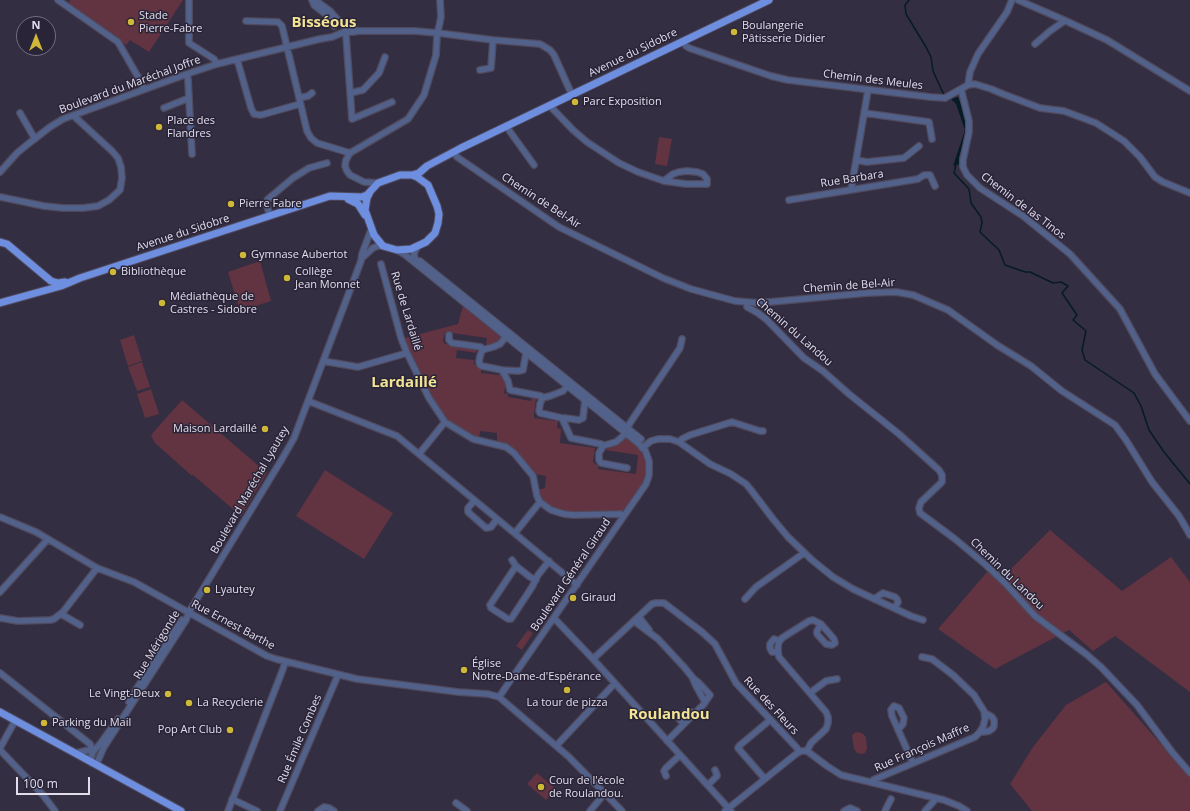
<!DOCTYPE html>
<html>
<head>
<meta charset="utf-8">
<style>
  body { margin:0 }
  #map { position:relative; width:1190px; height:811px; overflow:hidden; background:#342e43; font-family:"Open Sans",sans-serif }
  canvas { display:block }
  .north { position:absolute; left:16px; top:16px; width:40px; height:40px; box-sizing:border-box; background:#2a2438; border:1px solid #736e80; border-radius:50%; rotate:0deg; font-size:11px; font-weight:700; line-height:16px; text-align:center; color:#e1ddeb }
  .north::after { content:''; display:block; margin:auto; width:14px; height:18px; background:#cfb837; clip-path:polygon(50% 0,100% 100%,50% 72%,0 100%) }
  .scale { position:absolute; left:16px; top:777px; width:74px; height:18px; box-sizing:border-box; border:2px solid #e1ddeb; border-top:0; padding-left:5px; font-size:12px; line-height:14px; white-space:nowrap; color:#e1ddeb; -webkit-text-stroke:3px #2a2438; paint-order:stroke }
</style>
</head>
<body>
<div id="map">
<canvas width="1190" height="811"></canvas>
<div class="north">N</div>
<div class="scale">100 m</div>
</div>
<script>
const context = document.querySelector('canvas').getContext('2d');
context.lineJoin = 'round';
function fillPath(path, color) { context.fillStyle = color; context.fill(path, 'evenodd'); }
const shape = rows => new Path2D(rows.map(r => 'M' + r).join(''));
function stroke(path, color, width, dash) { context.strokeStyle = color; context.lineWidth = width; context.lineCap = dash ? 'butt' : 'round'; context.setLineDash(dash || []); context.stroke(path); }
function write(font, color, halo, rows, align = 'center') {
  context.font = font + ' "Open Sans",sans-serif'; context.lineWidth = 3; context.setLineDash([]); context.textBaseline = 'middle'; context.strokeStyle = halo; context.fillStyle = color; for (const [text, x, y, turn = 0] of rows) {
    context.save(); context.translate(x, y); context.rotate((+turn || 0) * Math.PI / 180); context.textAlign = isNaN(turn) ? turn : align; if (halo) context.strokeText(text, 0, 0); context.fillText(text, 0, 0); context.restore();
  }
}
const green = shape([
  [70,0,183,0,149,52,130,40,126,45,68,5],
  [659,137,672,139,667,166,655,164],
  [260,261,271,301,240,311,228,272],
  [463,306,501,337,496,343,491,345,486,345,487,338,445,332,443,341,444,343,446,344,477,349,476,353,457,350,456,358,474,360,474,364,481,369,481,373,499,375,500,371,506,381,504,393,508,394,508,397,531,401,532,397,536,398,534,414,534,418,555,421,558,419,557,428,561,429,560,443,595,448,593,462,595,464,598,465,598,469,636,474,638,455,605,450,619,443,626,435,641,449,645,454,647,461,647,474,642,486,624,512,568,512,555,509,547,505,541,501,539,496,538,490,545,488,546,476,535,474,528,465,516,452,511,447,497,441,497,433,480,431,479,438,451,424,444,416,429,393,410,352,405,338,458,324],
  [134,335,142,361,128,366,120,340],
  [142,362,150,387,137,391,128,367],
  [151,389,159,414,145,418,137,394],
  [182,400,267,473,241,516,193,475,192,476,155,443,151,435],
  [325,470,393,513,364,559,296,516],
  [1050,530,1122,591,1171,557,1190,582,1190,692,1115,636,1093,651,1069,630,995,669,938,629,988,571,1005,575],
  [528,630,533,633,522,650,516,646],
  [1106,682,1190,777,1190,811,1032,811,1010,784,1033,747,1066,705],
  [857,732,862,733,866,737,867,749,865,753,862,754,857,753,854,749,852,736,854,733],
  [537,773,556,789,546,800,527,784]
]);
const water = shape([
  [958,97,963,109,968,132,959,157,959,164,953,166,965,130,956,104,951,99]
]);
const stream = shape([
  [909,0,905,5,906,14,926,47,931,57,933,71,944,95],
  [956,164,954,173,969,189,971,203,981,217,982,223,980,232,999,250,1005,265,1025,272,1030,272,1053,283,1061,282,1068,286,1062,293,1077,315,1073,320,1086,331,1082,350,1085,360,1134,393,1141,406,1149,430,1164,452,1190,484]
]);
const minor = shape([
  [58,0,118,42,141,82,144,89],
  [189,0,189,43,214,59,217,64],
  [312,0,314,5,328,16,334,26],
  [315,0,330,11,337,19,351,28,358,31],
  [1018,0,1064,20,1107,40,1190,91],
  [246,21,278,22,282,26,307,131,311,138,317,143,350,153],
  [344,32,353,32,359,31,415,31,438,33,493,40,540,44,550,50,554,55,572,95],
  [343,33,346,35,352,119,392,102],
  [683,41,686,46,689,48,771,76,788,80,930,97,945,98,968,85,970,72,978,54,1007,12,1012,0],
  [1035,44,1050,31,1063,22,1064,20],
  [237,59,251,108,254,114,261,115,300,104],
  [480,70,491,68,493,40],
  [187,74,188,80,192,154],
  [968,85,975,84,991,89,1003,94,1040,108,1064,111,1096,123,1124,141,1140,157,1155,177,1163,182,1190,193],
  [961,89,969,121,969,132,963,160,963,167,967,175,980,188,1023,216,1070,254,1120,309,1155,374,1190,421],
  [350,93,363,90,379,73,385,57],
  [299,98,308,96,312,93],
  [550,106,573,130,587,142,619,163,638,172,664,181,686,184,707,184,707,179,703,174,697,172,687,171,679,172,673,174,664,181],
  [164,108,189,98],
  [20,113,35,139],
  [864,113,929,122,932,139],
  [506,126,534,165],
  [454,152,457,157,559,227,663,278,691,289,735,301,759,303,867,293,896,292,913,295,948,310,997,345,1031,366,1062,391,1115,425,1126,440,1152,482,1179,516,1190,535],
  [856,160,867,162,904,158,919,146],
  [0,172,17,153,28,144,50,127,63,119,187,74,217,64,320,39,332,37,344,32,346,29,345,24],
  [378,183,364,182,350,175,347,171,345,166,346,160,350,153,408,119,424,95,436,55,437,36,441,17,440,0],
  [851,190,868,90],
  [0,197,44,206,63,208,83,208,98,206,109,200,120,190,122,178,121,167,118,158,112,151,76,118,74,115],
  [789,200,918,179,924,175,930,175,935,186],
  [270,216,266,203,268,199,293,178,309,168,327,163],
  [397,250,404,254,638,443,645,450,649,461,649,475,646,484,499,697],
  [363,257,373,248,378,246,383,246],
  [420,261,641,439],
  [381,264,401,338,407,353,429,398,445,422,473,439,506,447,514,453,533,476,537,496,540,502,551,510,564,514,574,515,621,514,624,516],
  [417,264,414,255,415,251,418,246],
  [747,303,747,307,758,313,767,320,804,358,823,371,849,394,899,434,939,470,942,475,942,482,921,502,919,508,920,513,955,539,986,565,1005,583,1035,616,1086,654,1101,667,1137,705,1172,752,1190,773],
  [449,335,449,340,452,343,481,347,482,351,480,356,479,362,480,365,482,366,502,370,508,381,510,390,541,396,542,399,540,404,539,411,540,413,562,418,571,438,601,444,602,448,599,453,599,460,601,463,627,468],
  [482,350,493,347,500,344,508,334],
  [323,361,358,367,407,353],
  [502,370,518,371,523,370,526,353],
  [542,398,550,396,563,391,569,384],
  [308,401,397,436,577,585],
  [562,418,565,418,579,420,583,418,585,400],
  [679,442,682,439,690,435,732,422,760,431,763,431],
  [602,446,616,442,623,436,630,423,680,348,682,339],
  [642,448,651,441,658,439,670,439,679,442,710,464,731,474,746,484,751,490,773,519,788,537,812,560,833,577,853,589,911,616,923,620],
  [419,454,445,422],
  [474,501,468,508,468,512,486,528,491,527,497,519],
  [0,517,36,532,97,568,134,582,267,656,276,659,357,679,458,692,488,694,499,697,569,757,622,811],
  [515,533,540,502],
  [512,560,516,566,530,577,536,580],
  [516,566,490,605,491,608,508,619,511,619,532,587,538,575,549,561],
  [0,592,48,539],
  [745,599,756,587,804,553],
  [874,599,883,593,895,597,897,599,898,602,895,608],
  [61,614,80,625],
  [639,617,649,630],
  [0,618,18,621,50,620,54,619,63,612,97,568],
  [554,618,593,659,731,811],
  [634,621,658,639,684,667,693,678,699,683,710,695,704,704,667,741],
  [778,652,772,652,770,648,770,644,774,639,780,641],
  [593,659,652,604,656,603,664,603,702,632,715,644,736,683,797,748,799,752],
  [0,673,90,744,93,752],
  [693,679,696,686,705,702],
  [810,693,826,681,837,679],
  [129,702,137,688,182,620],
  [684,724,679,719,679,717,687,712,691,712,693,714],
  [898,730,903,724,904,718,899,708,894,706,891,710,892,716,913,763],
  [981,731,983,732,989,731,993,728,994,726,994,720,992,717,987,714,985,715],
  [557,745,615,683],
  [0,748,15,721],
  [0,750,43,795,55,811],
  [807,751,811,743,826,729,828,723,828,717,826,712,779,657,778,652,778,647,779,642,782,638,809,621,813,620,821,624,817,631,817,634,826,644,832,645,835,643,834,639,821,624],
  [807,751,827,766,841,775,944,800,959,806,967,811],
  [76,753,94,749],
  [92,763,91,757,93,752,100,744,118,719],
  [96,765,104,747,186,620,189,612,282,459,294,438,361,261,362,254,371,230],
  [666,776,664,771,666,768,680,755],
  [765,779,738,748,739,746,770,720],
  [873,783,873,780,975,737,979,733,983,727,985,719,984,711,974,695,953,675,932,659,922,657],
  [708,785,717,776,717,775,715,770],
  [232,799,257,811],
  [456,803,467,811],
  [228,811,283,669,285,662],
  [280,811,338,675],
  [318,811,324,807,329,808,334,811],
  [590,811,605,793],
  [725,811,796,754,801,751,807,751],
  [844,811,850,808,857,811],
  [885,811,891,799],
  [925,811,934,801,935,798]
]);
const major = shape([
  [412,175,419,173,427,166,461,148,769,0],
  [348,199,358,204,365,215],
  [0,242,7,244,51,281,58,283,65,282],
  [0,303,61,286,80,278,330,196,362,197,367,195,378,183,400,175,412,175,417,177,428,185,437,206,439,214,438,223,435,233,426,242,411,249,397,250,383,246,374,235,365,210,367,198,370,192],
  [0,712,181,811]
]);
const markers = [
  [131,22,4,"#cfb837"],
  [734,32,4,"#cfb837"],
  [575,102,4,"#cfb837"],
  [159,127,4,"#cfb837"],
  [231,204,4,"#cfb837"],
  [243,255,4,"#cfb837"],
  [113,272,4,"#cfb837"],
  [287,278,4,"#cfb837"],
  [162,303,4,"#cfb837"],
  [265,429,4,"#cfb837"],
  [207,590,4,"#cfb837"],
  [573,598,4,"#cfb837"],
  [464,670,4,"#cfb837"],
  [567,690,4,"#cfb837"],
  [168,694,4,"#cfb837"],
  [189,703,4,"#cfb837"],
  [44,723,4,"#cfb837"],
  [230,730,4,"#cfb837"],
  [541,787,4,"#cfb837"]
];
const poiNames = [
  ["Stade",139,16],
  ["Pierre-Fabre",139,29],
  ["Boulangerie",742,26],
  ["Pâtisserie Didier",742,39],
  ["Parc Exposition",583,102],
  ["Place des",167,121],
  ["Flandres",167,134],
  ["Pierre Fabre",239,204],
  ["Gymnase Aubertot",251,255],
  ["Bibliothèque",121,272],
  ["Collège",295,272],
  ["Jean Monnet",295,285],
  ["Médiathèque de",170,297],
  ["Castres - Sidobre",170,310],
  ["Maison Lardaillé",257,429,"right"],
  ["Lyautey",215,590],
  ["Giraud",581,598],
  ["Église",472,664],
  ["Notre-Dame-d'Espérance",472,677],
  ["Le Vingt-Deux",160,694,"right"],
  ["La Recyclerie",197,703],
  ["La tour de pizza",567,703,"center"],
  ["Parking du Mail",52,723],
  ["Pop Art Club",222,730,"right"],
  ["Cour de l'école",549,781],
  ["de Roulandou.",549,794]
];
const streetNames = [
  ["Avenue du Sidobre",633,53,-26],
  ["Chemin des Meules",873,80,7],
  ["Boulevard du Maréchal Joffre",130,85,-20],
  ["Rue Barbara",852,179,-9],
  ["Chemin de Bel-Air",541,201,33],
  ["Chemin de las Tinos",1023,206,37],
  ["Avenue du Sidobre",183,233,-18],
  ["Chemin de Bel-Air",849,286,-4],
  ["Rue de Lardaillé",406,311,73],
  ["Chemin du Landou",794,332,41],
  ["Boulevard Maréchal Lyautey",250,490,-60],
  ["Chemin du Landou",1007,574,44],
  ["Boulevard Général Giraud",571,575,-56],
  ["Rue Ernest Barthe",233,625,28],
  ["Rue Mérigonde",157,645,-59],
  ["Rue des Fleurs",771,706,47],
  ["Rue Émile Combes",300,739,-67],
  ["Rue François Maffre",922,748,-24]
];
const districtNames = [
  ["Bisséous",324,23],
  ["Lardaillé",404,383],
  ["Roulandou",669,715]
];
fillPath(green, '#623340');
fillPath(water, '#051b26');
stroke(stream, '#051b26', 1.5);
stroke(minor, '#504a5e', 8);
stroke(major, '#504a5e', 9);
stroke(minor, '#51618a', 5.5);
stroke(major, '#6e8ee0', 7);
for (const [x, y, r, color] of markers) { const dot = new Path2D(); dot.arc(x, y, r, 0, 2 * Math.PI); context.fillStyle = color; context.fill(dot); stroke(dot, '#2a2438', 1.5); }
write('11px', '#e1ddeb', '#2a2438', poiNames, 'left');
write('11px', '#e1ddeb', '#2a2438', streetNames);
write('bold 15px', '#f2e495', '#2a2438', districtNames);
</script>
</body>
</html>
